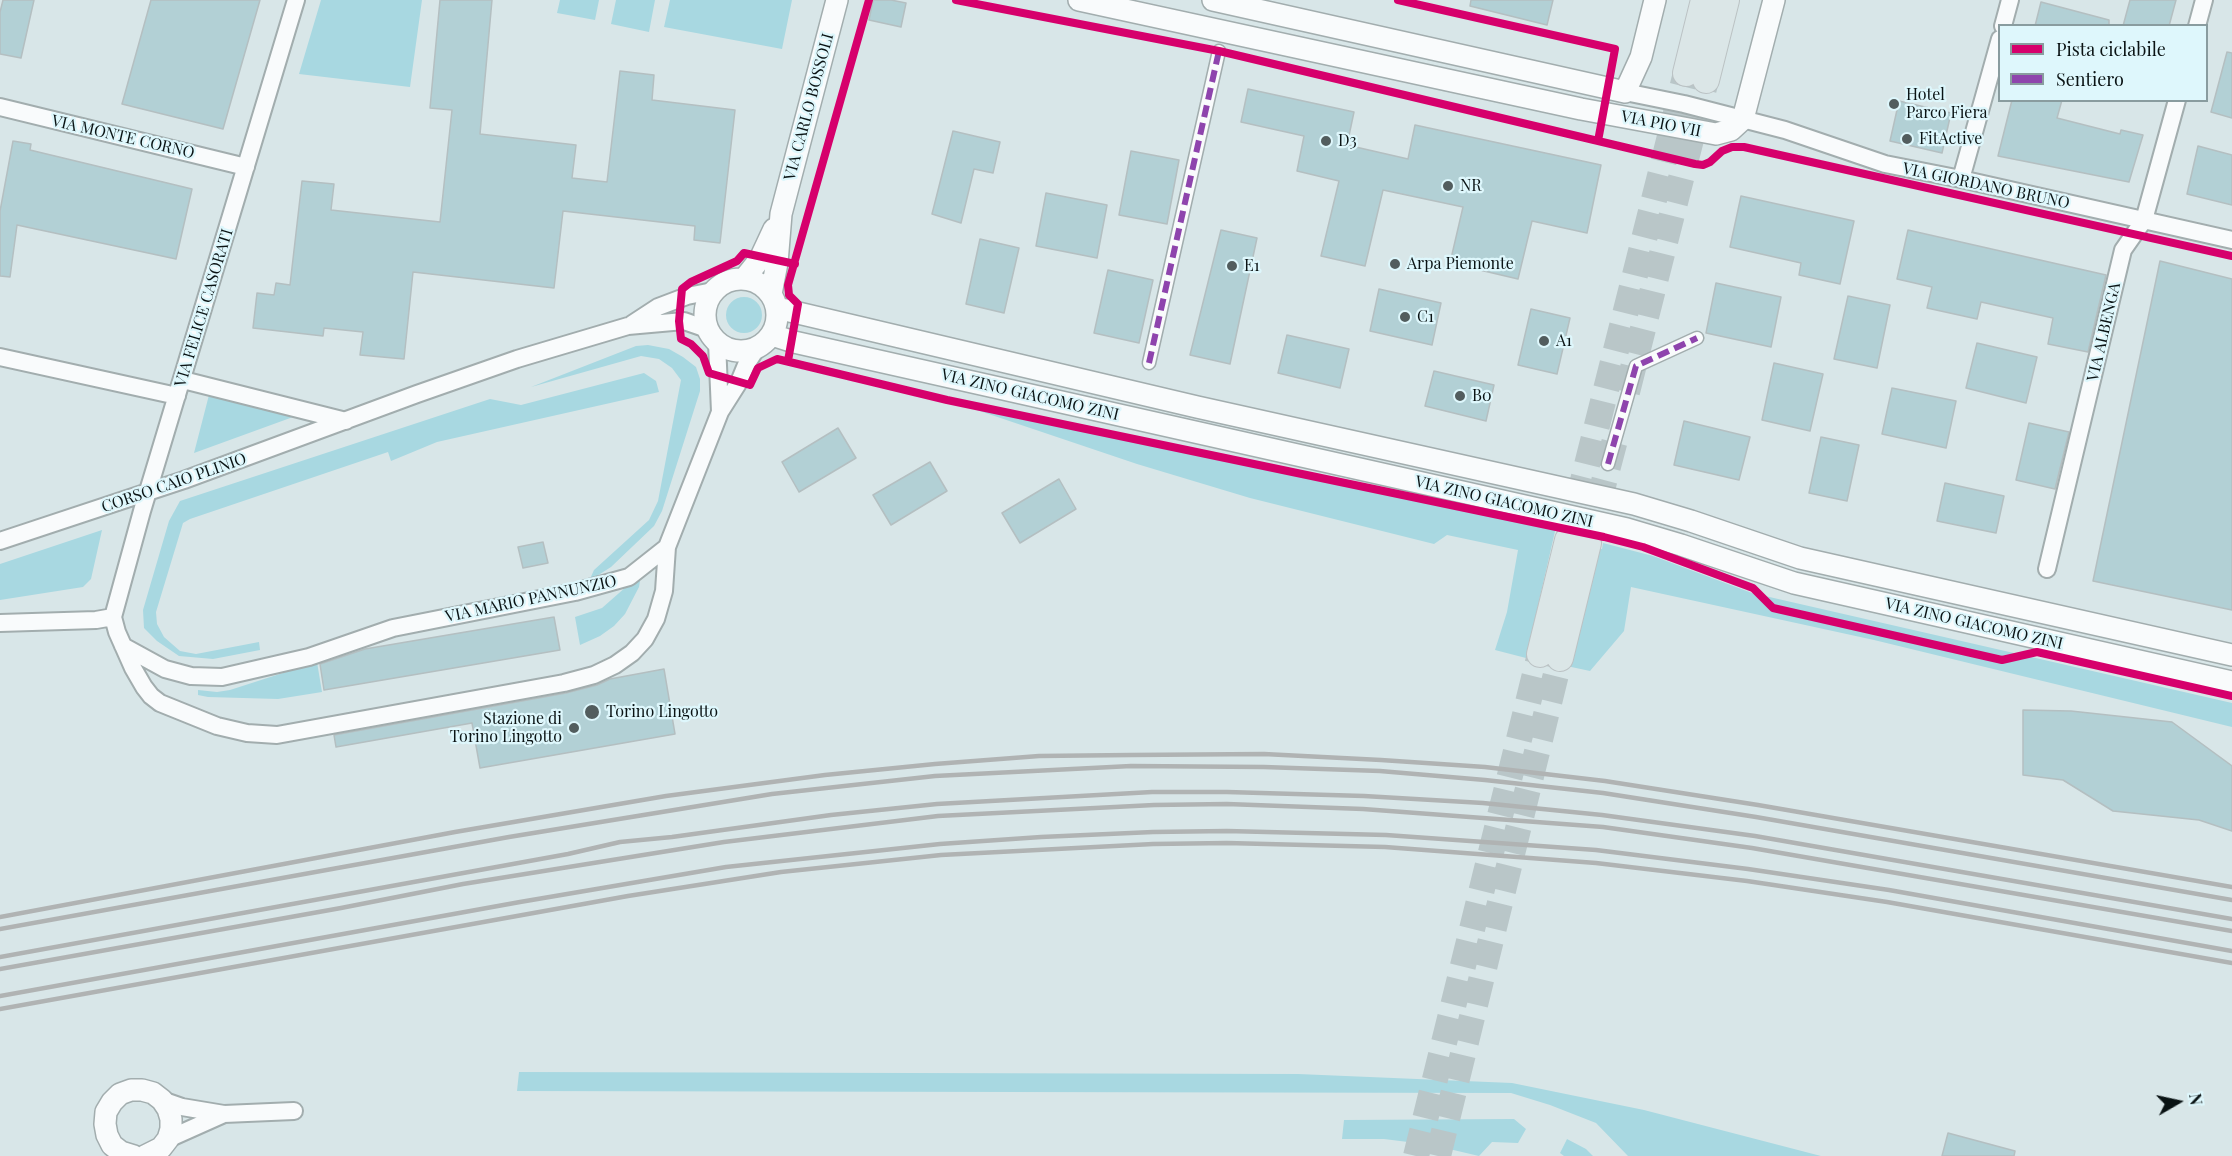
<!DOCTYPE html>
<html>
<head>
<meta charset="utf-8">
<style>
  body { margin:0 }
  #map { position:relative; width:2232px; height:1156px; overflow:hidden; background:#d8e6e8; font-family:"Playfair Display",serif }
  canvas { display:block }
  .legend { position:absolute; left:1998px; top:24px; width:210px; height:78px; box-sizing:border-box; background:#def7fc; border:2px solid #899c9f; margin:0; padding:8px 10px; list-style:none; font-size:18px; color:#0a1314 }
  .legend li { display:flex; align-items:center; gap:12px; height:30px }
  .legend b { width:30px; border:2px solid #899c9f }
  .north { position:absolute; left:2148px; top:1072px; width:60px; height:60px; -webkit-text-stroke:4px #def7fc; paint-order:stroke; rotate:81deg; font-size:16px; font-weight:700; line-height:24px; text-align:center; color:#0a1314 }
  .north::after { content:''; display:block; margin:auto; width:21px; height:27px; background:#0a1314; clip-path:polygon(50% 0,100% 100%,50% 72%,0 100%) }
</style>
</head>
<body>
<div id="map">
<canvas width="2232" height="1156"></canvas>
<ul class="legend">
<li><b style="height:8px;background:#d6006c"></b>Pista ciclabile</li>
<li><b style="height:8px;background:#8e44ad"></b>Sentiero</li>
</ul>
<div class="north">N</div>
</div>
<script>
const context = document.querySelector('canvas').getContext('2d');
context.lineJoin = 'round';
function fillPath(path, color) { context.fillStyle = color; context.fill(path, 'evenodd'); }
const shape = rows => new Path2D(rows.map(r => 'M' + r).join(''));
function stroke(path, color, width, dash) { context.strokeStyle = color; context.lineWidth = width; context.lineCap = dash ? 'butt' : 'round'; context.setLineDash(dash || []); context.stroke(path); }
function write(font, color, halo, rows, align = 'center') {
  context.font = font + ' "Playfair Display",serif'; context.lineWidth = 4.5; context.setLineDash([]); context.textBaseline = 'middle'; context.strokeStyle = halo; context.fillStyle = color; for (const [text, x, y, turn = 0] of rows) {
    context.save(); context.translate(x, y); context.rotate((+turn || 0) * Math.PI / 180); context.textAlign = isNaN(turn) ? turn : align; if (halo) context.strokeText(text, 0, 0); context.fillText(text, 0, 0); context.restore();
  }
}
const green = shape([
  [321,0,422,0,410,87,299,74],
  [560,0,599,0,595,20,557,13],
  [616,0,655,0,649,32,611,24],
  [670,0,792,0,782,49,664,27],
  '726 315a18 18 0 1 1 36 0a18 18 0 1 1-36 0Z',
  [648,345,669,349,683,357,696,367,700,379,700,391,662,511,654,526,611,567,589,581,594,570,649,520,658,501,681,380,672,368,659,359,641,356,531,387,636,346],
  [644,373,656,381,659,392,437,442,391,461,388,452,190,519,183,523,156,612,157,624,164,637,180,651,196,654,259,642,260,650,213,659,179,656,157,641,144,628,143,610,169,521,180,501,490,399,521,405],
  [209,395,293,417,194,453],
  [947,400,1556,527,1526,658,1495,650,1507,612,1518,550,1447,535,1434,544,1250,498,1137,464],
  [102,530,91,579,83,587,0,600,0,564],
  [1603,543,1653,556,1752,593,2232,703,2232,727,1874,640,1631,587,1624,631,1590,671,1562,665,1590,546,1602,549],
  [635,579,639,579,640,581,639,587,625,614,614,626,600,636,580,645,575,617,602,608],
  [317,662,322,692,278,699,208,697,198,695,198,690,217,692,230,690],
  [519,1072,1298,1074,1512,1083,1644,1110,1821,1156,1628,1156,1596,1123,1550,1105,1511,1093,517,1091],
  [1514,1119,1526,1129,1518,1143,1492,1142,1479,1156,1432,1145,1384,1139,1342,1139,1344,1120],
  [1567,1139,1586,1149,1593,1156,1564,1156,1560,1153]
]);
const building = shape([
  [3,0,34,0,21,58,0,54,0,12,3,0],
  [151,0,260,0,223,129,122,104,151,0],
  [440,0,492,0,480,134,576,145,572,178,607,182,620,71,654,75,652,100,735,110,720,243,694,240,695,226,563,211,554,288,413,272,404,359,360,355,363,332,324,328,323,336,253,328,257,293,274,295,276,283,290,285,302,181,334,184,331,210,440,222,452,110,430,108,440,0],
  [873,0,891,0,906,3,901,27,869,20,873,0],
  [1471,0,1553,0,1547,25,1470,6,1471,0],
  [2130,0,2176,0,2169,26,2123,26,2130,0],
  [2041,2,2109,20,2109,26,2035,26,2041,2],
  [2227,52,2232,53,2232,118,2211,112,2227,52],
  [1248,89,1354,112,1347,145,1408,159,1415,125,1601,165,1587,233,1532,221,1518,279,1450,263,1463,207,1383,190,1365,266,1321,256,1339,181,1297,171,1304,136,1241,122,1248,89],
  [2012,100,2062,100,2057,118,2120,134,2121,130,2143,135,2129,182,1998,156,2012,100],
  [1899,101,1951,113,1942,153,1890,141,1899,101],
  [953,131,1000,142,993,173,974,169,961,223,932,214,953,131],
  [13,141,31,144,30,150,192,189,176,259,17,225,10,277,0,276,0,211,13,141],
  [2198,146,2232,155,2232,205,2187,194,2198,146],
  [1131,151,1179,160,1167,224,1119,215,1131,151],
  [1046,193,1107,205,1097,258,1036,246,1046,193],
  [1741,196,1854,221,1840,284,1799,275,1801,263,1730,247,1741,196],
  [1221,230,1257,238,1230,364,1190,355,1221,230],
  [1908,230,2106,275,2088,352,2048,344,2053,318,1981,302,1977,319,1927,308,1932,287,1897,279,1908,230],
  [980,239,1019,248,1004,313,966,304,980,239],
  [2160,261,2232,279,2232,610,2093,581,2160,261],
  [1108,270,1153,280,1139,343,1094,333,1108,270],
  [1716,283,1781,297,1771,347,1706,333,1716,283],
  [1379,289,1441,303,1432,345,1370,331,1379,289],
  [1848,296,1890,305,1877,368,1834,359,1848,296],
  [1531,309,1570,318,1557,374,1518,365,1531,309],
  [1287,335,1349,349,1340,388,1278,373,1287,335],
  [1977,343,2037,357,2026,403,1966,388,1977,343],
  [1774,363,1823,374,1810,431,1762,420,1774,363],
  [1434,371,1494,385,1486,421,1425,406,1434,371],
  [1892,388,1956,401,1946,448,1882,434,1892,388],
  [1684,421,1750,437,1739,480,1674,465,1684,421],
  [2029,423,2069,432,2055,489,2016,480,2029,423],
  [838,428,856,458,799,492,782,462,838,428],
  [1821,437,1859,445,1847,501,1809,493,1821,437],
  [930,462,947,491,891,525,873,495,930,462],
  [1059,479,1076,509,1020,543,1002,513,1059,479],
  [1945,483,2004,496,1996,533,1937,521,1945,483],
  [543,542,548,563,523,568,518,547,543,542],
  [554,617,560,650,324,690,320,664,365,649,554,617],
  [664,669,675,734,480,768,472,723,336,747,334,735,566,693,597,685,610,679,664,669],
  [2023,710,2071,711,2172,722,2232,766,2232,831,2199,820,2113,811,2063,780,2023,775,2023,710],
  [1948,1133,2015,1151,2014,1156,1942,1156,1948,1133]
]);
const primaryTunnel = shape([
  [1627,392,1706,80],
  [1568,540,1686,73],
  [1588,543,1616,436],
  [1416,1156,1540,654],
  [1438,1156,1560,658]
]);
const pedestrian = shape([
  [1149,363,1219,51],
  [1608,464,1636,366,1697,338]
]);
const minor = shape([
  [2003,26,2010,0],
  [2197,26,2204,0],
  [1625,92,1684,104,1785,130,1885,164,1961,179,2232,240],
  [0,107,246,167],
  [1961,179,2000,39],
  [632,324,658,307,687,296,713,291],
  [717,342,720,412],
  [0,357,177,396],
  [183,380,346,421],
  [0,541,184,480,417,394,517,359,628,326,684,321,707,329],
  [2047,569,2123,250,2144,220,2177,100],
  [113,617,117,632,133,668,144,687,151,696,160,703,217,726,247,733,277,735,564,683,594,675,615,665,632,653,645,639,656,619,664,591,667,547,720,412,739,382,746,365,757,348],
  [113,617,142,511,296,0],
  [0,623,96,620,113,617],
  [123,646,165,669,191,676,222,677,309,657,393,628,575,592,629,577,667,547],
  [162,1100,182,1107,224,1114,294,1111],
  [168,1139,224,1114]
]);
const tertiary = shape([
  [1079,0,1581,109,1716,134,1731,130,1743,119,1774,0],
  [1213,0,1625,92,1641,57,1655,0],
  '705 315a36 36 0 1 1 72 0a36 36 0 1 1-72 0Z',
  [744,279,760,259,774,229],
  [771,294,777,263,781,214,837,0],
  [777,308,1197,407,1634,504,1691,521,1800,558,2232,655],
  [772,335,794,342,1627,529,1681,545,1794,583,2232,682],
  [134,1156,121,1152,112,1145,107,1135,105,1124,106,1112,112,1102,120,1094,131,1090,142,1090,153,1093,162,1100,168,1109,171,1119,171,1129,168,1139,161,1148,145,1156]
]);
const primary = shape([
  [1686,73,1704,0],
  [1706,80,1726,0],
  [1540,654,1568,540],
  [1560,658,1588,543]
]);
const rail = shape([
  [0,917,455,832,666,796,825,775,935,764,1039,756,1131,755,1264,754,1381,760,1485,767,1605,781,1758,805,2232,887],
  [0,929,509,837,772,794,935,776,1131,766,1264,767,1380,771,1485,780,1603,793,1756,817,2232,900],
  [0,957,568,854,620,842,672,837,831,815,937,804,1152,792,1227,792,1364,796,1483,803,1602,815,1755,836,2232,919],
  [0,969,341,908,463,884,724,842,938,816,1154,805,1227,804,1363,809,1603,827,1752,848,2232,931],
  [0,996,520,902,726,867,940,844,1041,837,1153,832,1227,831,1386,835,1596,850,1748,869,1889,890,2232,951],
  [0,1009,628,896,781,872,941,855,1153,844,1227,843,1385,847,1596,863,1747,881,1887,902,2232,963]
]);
const quiet = shape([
  [1149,363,1219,51],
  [1608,464,1636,366,1697,338]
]);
const cycleway = shape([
  [956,0,1219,51,1695,164,1703,165,1710,162,1722,151,1732,147,1744,147,2232,256],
  [1398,0,1615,49,1598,141],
  [795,264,744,253,737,261,691,282,682,289,679,321,681,339,691,344,703,356,709,373,750,385,758,368,777,359,947,400,1604,537,1643,547,1753,588,1773,608,2002,660,2037,652,2232,696],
  [788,361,798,304,789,295,788,285,869,0]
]);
const markers = [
  [1894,104,6,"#525d5e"],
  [1907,139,6,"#525d5e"],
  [1326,141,6,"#525d5e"],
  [1448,186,6,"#525d5e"],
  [1395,264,6,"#525d5e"],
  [1232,266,6,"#525d5e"],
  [1405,317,6,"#525d5e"],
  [1544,341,6,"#525d5e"],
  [1460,396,6,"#525d5e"],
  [592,712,8,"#525d5e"],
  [574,728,6,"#525d5e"]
];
const poiNames = [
  ["Hotel",1906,95],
  ["Parco Fiera",1906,113],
  ["FitActive",1919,139],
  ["D3",1338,141],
  ["NR",1460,186],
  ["Arpa Piemonte",1407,264],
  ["E1",1244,266],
  ["C1",1417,317],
  ["A1",1556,341],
  ["B0",1472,396],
  ["Torino Lingotto",606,712],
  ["Stazione di",562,719,"right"],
  ["Torino Lingotto",562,737,"right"]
];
const streetNames = [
  ["VIA CARLO BOSSOLI",809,107,-75],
  ["VIA PIO VII",1661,124,11],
  ["VIA MONTE CORNO",123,137,13],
  ["VIA GIORDANO BRUNO",1986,186,12],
  ["VIA FELICE CASORATI",204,308,-73],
  ["VIA ALBENGA",2104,332,-77],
  ["VIA ZINO GIACOMO ZINI",1030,395,13],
  ["CORSO CAIO PLINIO",174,483,-19],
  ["VIA ZINO GIACOMO ZINI",1504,502,13],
  ["VIA MARIO PANNUNZIO",531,599,-12],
  ["VIA ZINO GIACOMO ZINI",1974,624,13]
];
fillPath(green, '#a8d8e1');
fillPath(building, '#b2d0d5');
stroke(building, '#b4bfc1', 1.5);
stroke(primaryTunnel, '#b9c6c8', 26, [26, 13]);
stroke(pedestrian, '#a2adae', 15);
stroke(minor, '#a2adae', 20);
stroke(tertiary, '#a2adae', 24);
stroke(primary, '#bbc2c4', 28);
stroke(pedestrian, '#f9fbfc', 12);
stroke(minor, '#f9fbfc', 16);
stroke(tertiary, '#f9fbfc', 21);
stroke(primary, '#dbe6e7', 26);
stroke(rail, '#b0b3b3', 4.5);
stroke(quiet, '#8e44ad', 6, [12, 6]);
stroke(cycleway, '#d6006c', 8);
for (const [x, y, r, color] of markers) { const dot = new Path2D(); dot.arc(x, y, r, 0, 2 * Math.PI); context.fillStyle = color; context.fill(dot); stroke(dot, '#def7fc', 2); }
write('16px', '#0a1314', '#def7fc', poiNames, 'left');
write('16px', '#0a1314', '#def7fc', streetNames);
</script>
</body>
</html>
